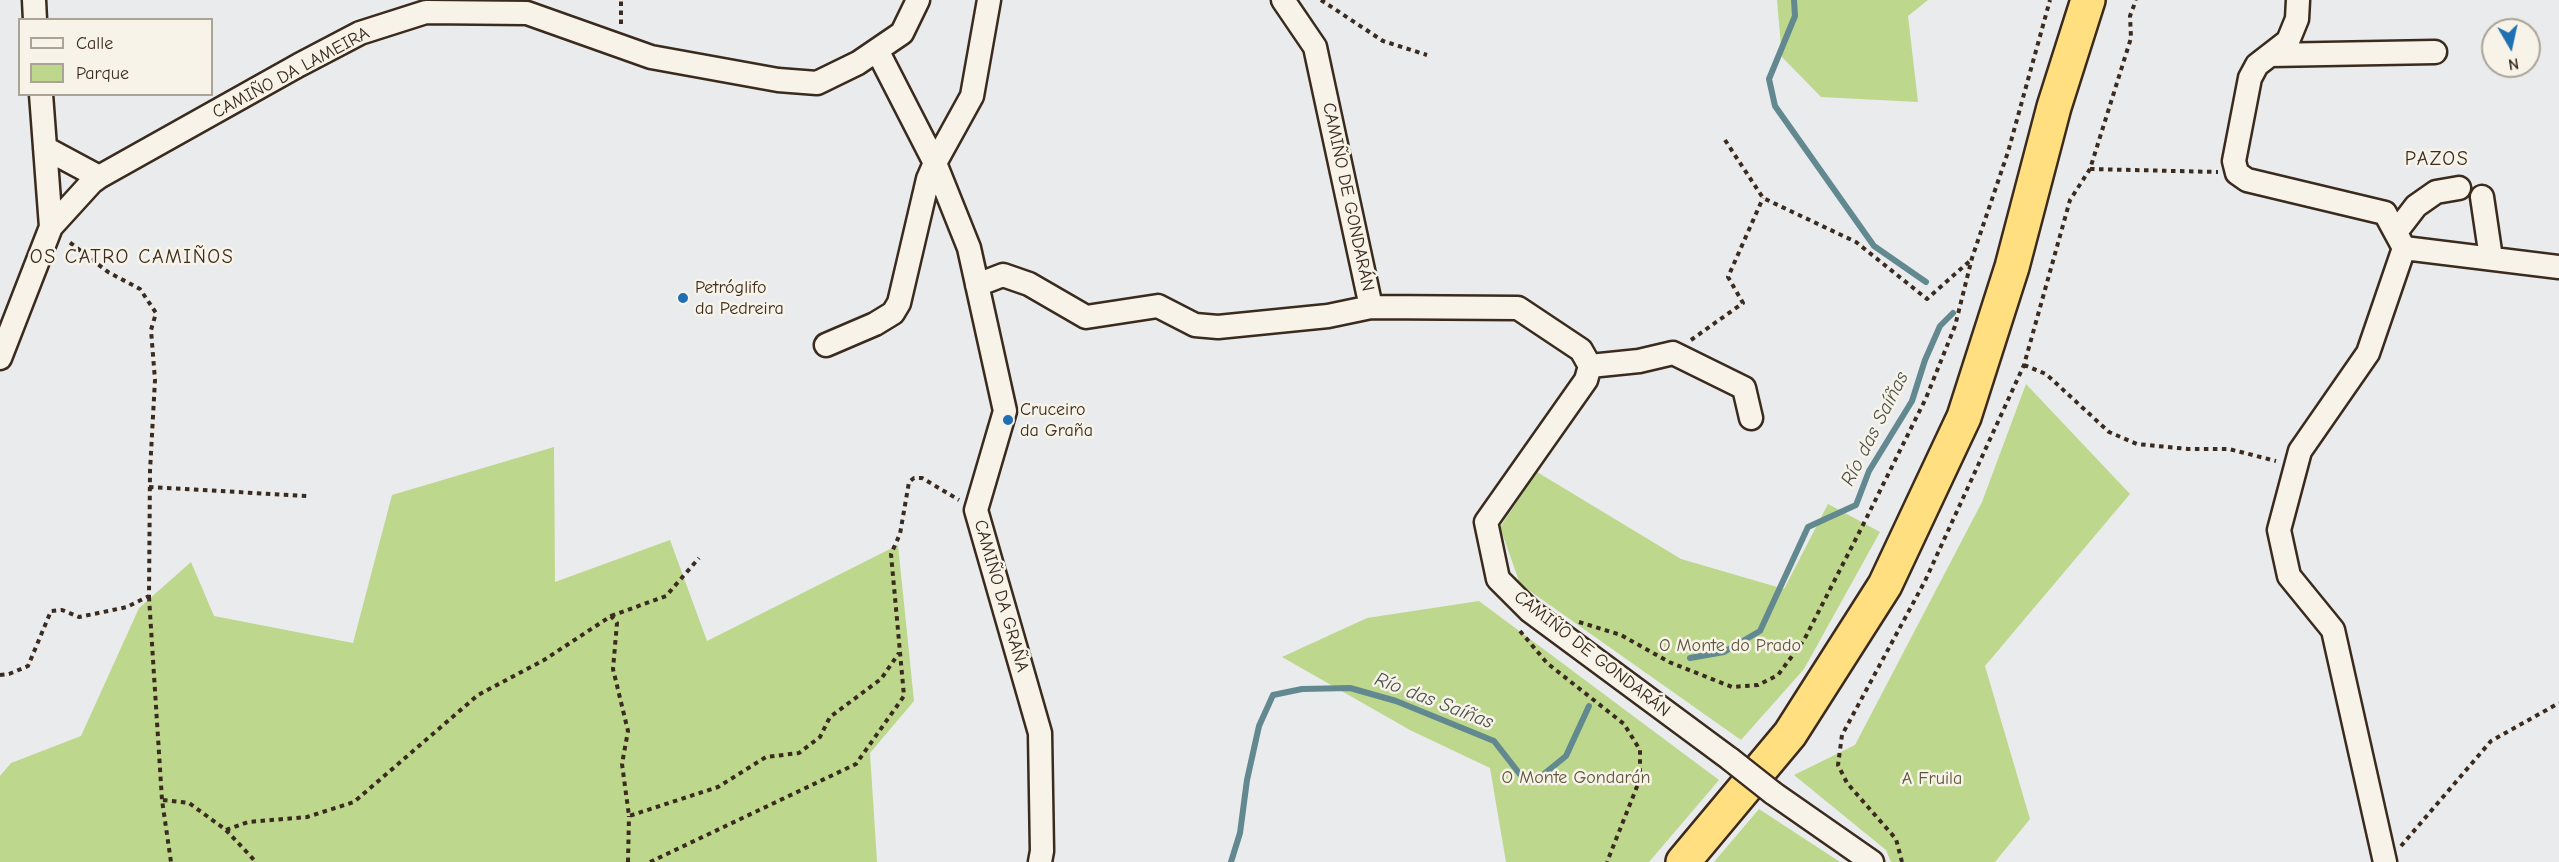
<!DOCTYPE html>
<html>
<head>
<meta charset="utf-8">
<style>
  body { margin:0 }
  #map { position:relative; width:2559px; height:862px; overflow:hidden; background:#eaebec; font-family:"Comic Neue",sans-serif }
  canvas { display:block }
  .legend { position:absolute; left:18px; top:18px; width:195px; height:78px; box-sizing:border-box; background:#f7f3e8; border:2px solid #aca397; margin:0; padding:8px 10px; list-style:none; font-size:18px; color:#3b2a1e }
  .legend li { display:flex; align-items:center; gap:12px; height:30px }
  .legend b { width:30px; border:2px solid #aca397 }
  .north { position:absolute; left:2481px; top:18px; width:60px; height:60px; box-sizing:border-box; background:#f7f3e8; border:2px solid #aca397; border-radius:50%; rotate:171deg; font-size:16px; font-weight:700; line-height:24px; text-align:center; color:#3b2a1e }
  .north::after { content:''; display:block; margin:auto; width:21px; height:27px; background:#1f6fb2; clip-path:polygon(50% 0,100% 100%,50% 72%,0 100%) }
</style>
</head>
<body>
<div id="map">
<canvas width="2559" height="862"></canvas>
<ul class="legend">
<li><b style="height:8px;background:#f7f3e8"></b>Calle</li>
<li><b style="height:16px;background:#bdd78d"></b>Parque</li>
</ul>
<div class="north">N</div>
</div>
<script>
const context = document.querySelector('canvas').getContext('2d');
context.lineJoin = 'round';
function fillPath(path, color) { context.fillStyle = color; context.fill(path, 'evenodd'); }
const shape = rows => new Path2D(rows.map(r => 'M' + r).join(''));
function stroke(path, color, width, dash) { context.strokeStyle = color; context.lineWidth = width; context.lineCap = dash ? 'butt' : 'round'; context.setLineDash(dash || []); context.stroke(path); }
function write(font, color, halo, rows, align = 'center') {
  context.font = font + ' "Comic Neue",sans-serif'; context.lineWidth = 5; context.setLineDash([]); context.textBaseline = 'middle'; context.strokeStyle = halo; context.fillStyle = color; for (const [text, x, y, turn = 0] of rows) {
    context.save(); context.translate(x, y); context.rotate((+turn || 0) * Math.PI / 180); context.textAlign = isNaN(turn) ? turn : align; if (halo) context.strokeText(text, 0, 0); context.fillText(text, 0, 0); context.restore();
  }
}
const green = shape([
  [1777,0,1928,0,1908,16,1918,102,1821,97,1782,57],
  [2026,384,2130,494,1985,666,2030,819,1995,862,1891,862,1886,850,1794,775,1855,745,1982,502],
  [554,447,555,582,670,540,707,641,898,545,914,701,870,753,877,862,0,862,0,776,11,763,81,736,139,608,191,562,214,616,353,643,392,495],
  [1537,472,1681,559,1784,589,1828,504,1880,532,1804,669,1741,740,1520,584,1500,527],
  [1479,601,1719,780,1649,862,1506,862,1490,768,1410,730,1282,657,1367,618],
  [1759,809,1840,862,1714,862]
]);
const stream = shape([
  [1794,0,1795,16,1769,79,1775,106,1874,246,1926,282],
  [1690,658,1724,652,1760,631,1808,527,1856,505,1869,471,1912,401,1925,360,1940,326,1953,313],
  [1231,862,1240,833,1247,780,1259,726,1273,695,1302,689,1350,688,1396,701,1494,741,1526,782,1539,778,1566,756,1589,706]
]);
const path = shape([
  [1321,0,1383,41,1427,55],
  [621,24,621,0],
  [1725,140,1763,198,1856,242,1927,299,1972,259],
  [2090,169,2218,172],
  [1691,340,1743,303,1728,277,1763,198],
  [2024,365,2046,374,2109,432,2137,444,2188,449,2229,449,2276,461],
  [149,487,307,496],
  [149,597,162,800,171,862],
  [611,616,666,596,699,558],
  [1579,622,1621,635,1669,662,1732,687,1758,685,1778,675,1804,640,1865,521,1926,398,1955,326,1972,258,2008,152,2050,0],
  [1520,631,1547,663,1624,724,1640,750,1640,779,1607,862],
  [0,675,9,674,28,666,51,611,62,610,79,617,127,607,149,596,150,471,155,380,151,330,156,313,140,289,108,272,68,241],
  [163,800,189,803,226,830,256,862],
  [226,830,248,822,307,817,354,802,478,695,544,660,611,616,617,623,613,669,628,731,622,764,629,816,718,787,766,757,799,753,820,737,830,717,881,679,899,653],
  [2401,846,2491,741,2559,703],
  [628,862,629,816],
  [650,862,856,764,904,696,891,554,900,534,909,482,914,478,922,478,959,500],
  [1902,862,1896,839,1847,783,1838,765,1842,735,1925,581,2024,365,2070,200,2090,169,2131,38,2130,16,2136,0]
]);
const minor = shape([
  [34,0,35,20],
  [1283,0,1315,47,1371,307,1518,308,1581,350,1590,366,1586,380,1486,522,1498,579,1530,611,1730,759],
  [2298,0,2297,19,2288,41,2257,65,2250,78,2234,161,2237,173,2247,180,2385,213,2404,248,2368,353,2300,451,2279,530,2289,576,2333,630,2385,862],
  [877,50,935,163,972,96,989,0],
  [2270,55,2435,52],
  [45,148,99,177],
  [935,163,969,248,1005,411,976,510,1040,733,1042,851,1040,862],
  [2482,197,2491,258],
  [51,227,92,182,99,177,299,65,360,33,426,12,527,13,651,57,778,80,817,83,858,63,902,33,918,0],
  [2396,232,2416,206,2436,192,2459,188],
  [2404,248,2559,267],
  [977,285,1003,275,1029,284,1086,317,1158,306,1195,325,1218,327,1328,316,1371,307],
  [826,345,875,324,893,313,899,303,928,179,935,163],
  [0,358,51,227,41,94],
  [1590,366,1639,361,1673,353,1744,388,1751,418],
  [1773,793,1872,862]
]);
const trunk = shape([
  [1683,862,1790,734,1885,585,1964,417,2012,267,2054,107,2088,0]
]);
const minorBridge = shape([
  [1730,759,1773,793]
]);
const markers = [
  [683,298,6,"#1f6fb2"],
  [1008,420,6,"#1f6fb2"]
];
const streetNames = [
  ["CAMIÑO DA LAMEIRA",291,73,-28],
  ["CAMIÑO DE GONDARÁN",1348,197,78],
  ["CAMIÑO DA GRAÑA",1001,596,74],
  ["CAMIÑO DE GONDARÁN",1592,654,38]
];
const poiNames = [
  ["Petróglifo",695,288],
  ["da Pedreira",695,309],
  ["Cruceiro",1020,410],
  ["da Graña",1020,431]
];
const parkNames = [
  ["O Monte do Prado",1730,646],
  ["O Monte Gondarán",1576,778],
  ["A Fruila",1932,779]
];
const neighbourhoodNames = [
  ["PAZOS",2437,159],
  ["OS CATRO CAMIÑOS",132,257]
];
const waterNames = [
  ["Río das Saíñas",1875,429,-63],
  ["Río das Saíñas",1434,701,21]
];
fillPath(green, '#bdd78d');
stroke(stream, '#628990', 6);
stroke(minor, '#3b2a1e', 27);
stroke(trunk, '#3b2a1e', 38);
stroke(path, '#3b2a1e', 4, [4.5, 4.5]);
stroke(minor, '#f7f3e8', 22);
stroke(trunk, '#ffdf80', 33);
stroke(minorBridge, '#3b2a1e', 27, []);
stroke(minorBridge, '#f7f3e8', 22);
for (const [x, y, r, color] of markers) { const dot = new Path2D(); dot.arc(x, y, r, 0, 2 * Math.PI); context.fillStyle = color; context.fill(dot); stroke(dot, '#f7f3e8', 2); }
write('18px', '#3b2a1e', '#f7f3e8', streetNames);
write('18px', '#3b2a1e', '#f7f3e8', poiNames, 'left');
write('18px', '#5c553a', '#f7f3e8', parkNames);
context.letterSpacing = '1.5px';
write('20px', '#3b2a1e', '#f7f3e8', neighbourhoodNames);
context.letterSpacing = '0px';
write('italic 20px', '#4b524e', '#f7f3e8', waterNames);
</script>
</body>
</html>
